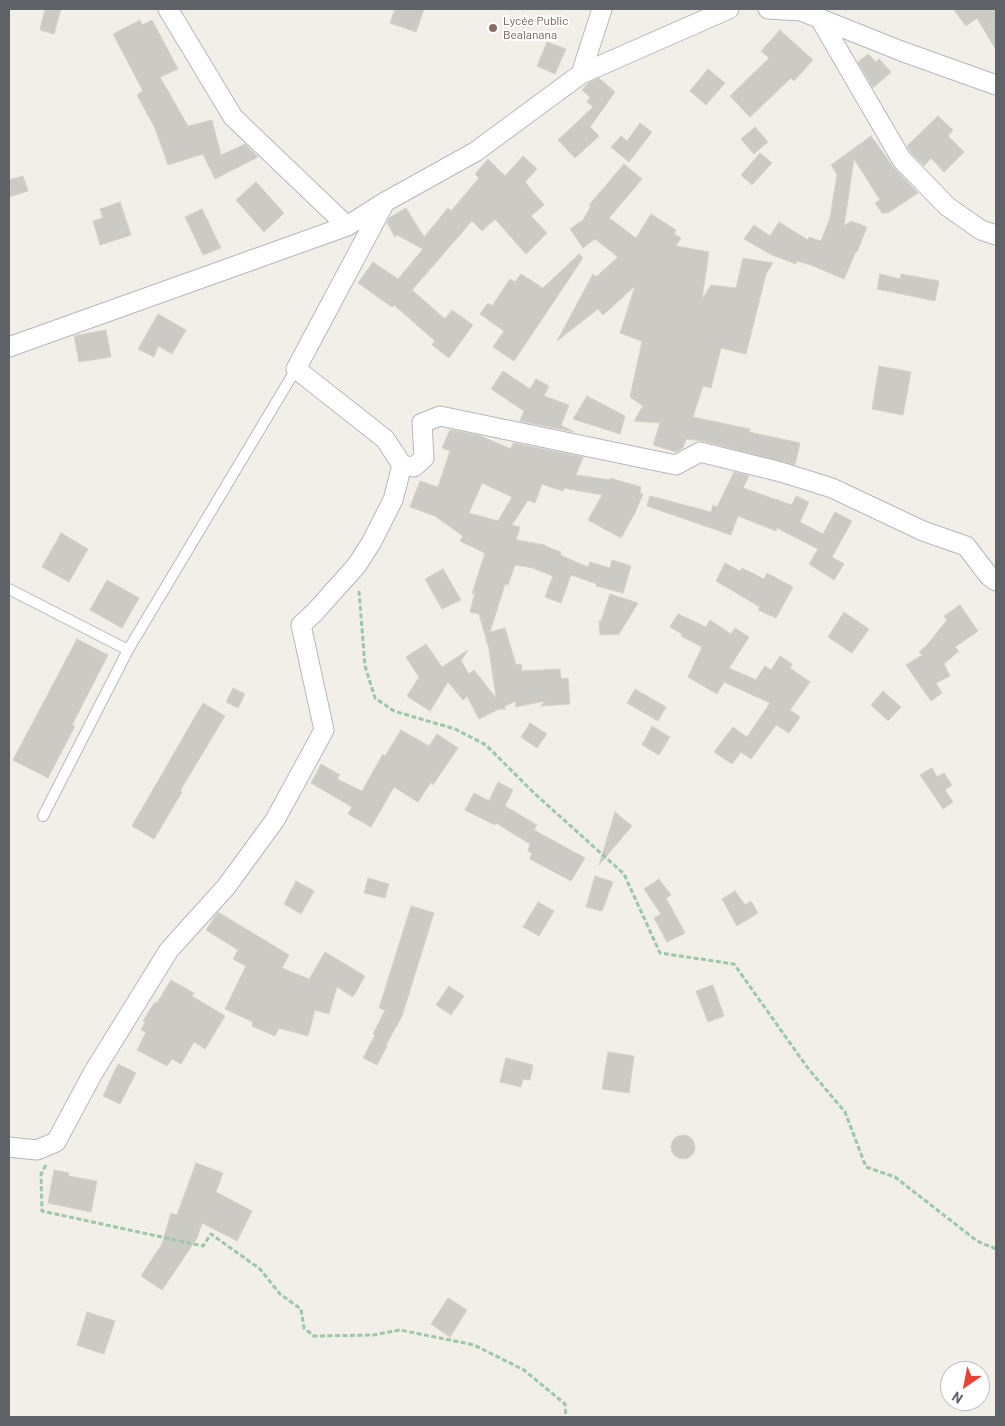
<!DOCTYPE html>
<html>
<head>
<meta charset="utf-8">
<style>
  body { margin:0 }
  #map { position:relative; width:1005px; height:1426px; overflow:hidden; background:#f1efe8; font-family:Barlow,sans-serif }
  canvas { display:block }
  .frame { position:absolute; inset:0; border:10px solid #5f6368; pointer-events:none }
  .north { position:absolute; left:940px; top:1361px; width:50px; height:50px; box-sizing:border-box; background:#fff; border:1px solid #bfc1c3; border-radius:50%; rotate:213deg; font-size:14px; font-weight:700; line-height:20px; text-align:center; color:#5f6368 }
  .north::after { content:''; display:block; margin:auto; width:18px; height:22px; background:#ea4335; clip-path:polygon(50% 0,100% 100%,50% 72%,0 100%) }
</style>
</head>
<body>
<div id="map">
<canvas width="1005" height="1426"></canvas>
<div class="frame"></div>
<div class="north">N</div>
</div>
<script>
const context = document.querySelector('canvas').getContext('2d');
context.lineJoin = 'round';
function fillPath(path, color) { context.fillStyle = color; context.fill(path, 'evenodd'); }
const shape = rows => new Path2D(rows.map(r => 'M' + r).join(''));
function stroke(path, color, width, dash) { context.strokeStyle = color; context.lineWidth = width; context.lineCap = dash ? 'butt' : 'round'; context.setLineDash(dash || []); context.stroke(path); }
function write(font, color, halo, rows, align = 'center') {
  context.font = font + ' Barlow,sans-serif'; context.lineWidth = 4; context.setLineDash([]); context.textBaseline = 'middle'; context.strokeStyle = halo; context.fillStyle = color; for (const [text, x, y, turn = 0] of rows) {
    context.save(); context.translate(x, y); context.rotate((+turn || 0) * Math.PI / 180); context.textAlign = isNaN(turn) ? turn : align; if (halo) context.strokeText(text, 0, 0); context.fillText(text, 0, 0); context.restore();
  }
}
const building = shape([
  [45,9,61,9,54,34,40,30,45,9],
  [395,9,424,9,416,32,390,23,395,9],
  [953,9,996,9,996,50,977,18,966,26,953,9],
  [140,20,142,25,152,20,178,69,160,77,188,126,212,120,221,155,245,144,258,157,215,179,203,154,168,165,155,128,137,95,143,91,113,34,140,20],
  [780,30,813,60,794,81,791,78,750,117,730,96,769,58,761,51,780,30],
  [547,42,566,49,555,74,537,66,547,42],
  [868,54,876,62,879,59,891,72,873,88,858,62,868,54],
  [708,69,725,83,706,105,690,91,708,69],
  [599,78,615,92,590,127,599,136,575,158,558,140,593,107,587,102,590,97,582,90,588,83,599,78],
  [938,116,953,130,948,136,964,152,944,172,931,158,924,166,911,153,907,146,938,116],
  [640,123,652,132,629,162,611,147,621,136,627,141,640,123],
  [755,127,768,142,754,154,741,139,755,127],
  [871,136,894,168,918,193,888,213,882,213,875,203,880,200,854,159,844,226,851,221,867,227,857,252,856,251,844,279,811,265,797,261,796,264,772,255,744,239,754,225,770,236,779,222,808,240,809,237,821,241,830,218,837,174,831,165,871,136],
  [760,153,772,163,752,185,741,175,760,153],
  [523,156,537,169,525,182,544,205,531,216,547,233,526,254,495,219,482,231,472,221,412,290,445,319,452,310,473,325,449,358,432,345,435,341,394,305,392,307,358,283,373,262,398,279,423,249,397,235,395,237,387,223,389,218,406,208,424,237,448,208,451,211,479,178,475,174,488,159,505,176,523,156],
  [624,164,642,179,609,218,636,238,651,214,676,230,674,234,681,238,676,246,709,252,702,299,711,285,736,288,743,258,773,263,766,274,746,354,721,348,711,388,703,386,693,417,750,429,749,432,800,443,795,465,703,441,686,439,683,448,676,452,653,445,660,423,634,421,643,406,630,397,642,341,620,333,635,286,603,315,598,309,557,341,593,274,596,277,618,257,595,239,583,248,570,229,583,220,591,206,589,205,624,164],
  [23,176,28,191,9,197,9,180,23,176],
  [256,182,284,213,264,232,236,200,256,182],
  [120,202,131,235,100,245,93,221,103,218,100,209,120,202],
  [202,209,221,248,203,255,185,217,202,209],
  [579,254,583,258,514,361,493,347,504,331,480,314,488,303,492,306,510,279,515,282,521,274,543,288,579,254],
  [880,274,900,279,901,274,939,281,935,301,877,289,880,274],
  [158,314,186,330,172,354,158,346,154,357,138,349,158,314],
  [106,330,111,357,79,362,74,336,106,330],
  [879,366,911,372,903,415,872,409,879,366],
  [503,371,530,389,536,379,549,386,544,396,569,405,561,425,574,432,520,421,524,411,491,389,503,371],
  [587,396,625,416,620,434,573,419,587,396],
  [450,430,478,435,511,449,513,443,583,457,576,475,610,480,610,478,641,487,640,493,643,494,635,513,621,538,588,520,602,495,564,488,563,491,542,484,535,503,528,500,512,525,520,527,516,540,545,545,545,546,561,552,560,555,588,567,590,562,610,568,612,560,631,566,623,593,596,586,597,584,571,575,561,603,545,597,553,576,533,568,515,565,508,585,505,584,490,632,505,628,516,665,521,664,522,671,560,669,561,679,568,678,570,704,541,706,545,701,516,707,515,701,504,707,506,709,499,709,479,719,467,696,463,700,448,682,430,711,407,696,419,677,406,657,426,644,442,667,468,650,461,661,469,674,474,670,496,698,489,649,479,614,470,612,475,592,472,594,485,553,460,541,463,536,435,516,410,507,420,481,438,487,450,451,442,448,450,430],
  [482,483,512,497,498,521,469,513,482,483],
  [734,472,749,476,743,488,792,505,796,496,809,502,800,522,823,534,835,512,852,521,832,557,844,564,834,580,809,564,818,549,777,528,776,531,738,516,731,535,647,506,650,496,711,512,713,505,717,507,734,472],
  [61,533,88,549,69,582,42,567,61,533],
  [725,563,740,571,742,568,764,579,767,573,793,587,776,618,758,610,760,607,716,581,725,563],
  [443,569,461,600,442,609,425,579,443,569],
  [107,580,139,598,122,628,90,610,107,580],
  [610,594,638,603,619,634,600,635,599,621,601,621,610,594],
  [960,605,978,631,955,647,959,651,944,664,950,676,936,683,942,693,931,701,906,665,922,655,919,652,927,645,947,620,944,616,960,605],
  [844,612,869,629,852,653,828,637,844,612],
  [678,614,706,627,710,620,731,634,735,628,749,637,729,668,756,680,765,666,771,670,780,656,792,664,790,668,810,682,790,710,800,717,789,733,776,725,751,759,741,752,732,764,714,752,733,727,747,737,770,703,724,682,717,694,688,677,702,647,681,636,682,634,670,627,678,614],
  [77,639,108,655,72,725,75,726,48,778,13,760,77,639],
  [233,688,245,694,238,708,226,702,233,688],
  [635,689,666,707,658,721,627,703,635,689],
  [883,691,901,707,888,721,871,705,883,691],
  [203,703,225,716,180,791,182,792,154,839,132,826,203,703],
  [530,723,547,734,537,748,521,737,530,723],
  [652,726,670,737,659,755,642,745,652,726],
  [401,730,429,746,437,734,458,748,433,785,431,782,418,802,394,787,371,827,348,814,352,807,311,783,321,764,340,775,337,779,362,791,383,754,385,756,401,730],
  [932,768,937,777,944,773,952,785,945,790,953,802,943,809,920,775,932,768],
  [498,782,513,790,505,806,537,825,534,830,585,858,571,881,530,859,532,853,528,851,530,844,496,823,495,825,465,810,474,793,489,801,498,782],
  [615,812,632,826,599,865,615,812],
  [595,876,613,882,602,911,586,907,595,876],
  [368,878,389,884,385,898,364,893,368,878],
  [659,879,671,895,666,898,685,933,667,942,654,918,661,914,644,889,659,879],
  [296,881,314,891,301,914,284,904,296,881],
  [735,891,745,905,751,901,758,913,737,926,722,899,735,891],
  [538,902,554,911,539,936,523,927,538,902],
  [411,906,434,913,402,1016,386,1045,387,1046,377,1065,363,1058,375,1035,373,1034,385,1010,379,1008,411,906],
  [218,912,289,955,282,968,309,979,325,952,365,976,353,997,337,987,329,1014,315,1010,308,1036,279,1028,275,1036,252,1026,253,1022,225,1009,246,966,233,959,238,950,206,930,218,912],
  [171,980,194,993,192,996,225,1016,205,1049,194,1042,181,1064,172,1059,167,1066,137,1050,146,1032,141,1030,145,1022,143,1021,155,1002,157,1003,171,980],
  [713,985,724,1016,708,1022,696,991,713,985],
  [449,986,464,996,451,1015,436,1005,449,986],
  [608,1052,634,1056,629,1093,602,1089,608,1052],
  [506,1058,533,1065,530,1080,523,1079,521,1087,500,1082,506,1058],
  [118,1064,136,1073,120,1104,103,1096,118,1064],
  '671 1147a12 12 0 1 1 24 0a12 12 0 1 1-24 0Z',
  [196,1163,223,1173,216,1192,252,1211,237,1241,202,1223,197,1238,162,1290,141,1276,162,1244,171,1213,177,1215,196,1163],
  [54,1170,69,1173,68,1176,97,1181,91,1212,48,1203,54,1170],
  [448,1298,467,1310,450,1337,431,1324,448,1298],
  [87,1312,115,1321,104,1354,77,1345,87,1312]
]);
const path = shape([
  [359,591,365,666,375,698,394,711,455,729,486,745,534,793,624,874,660,953,734,964,807,1067,845,1112,866,1167,895,1177,977,1241,996,1249],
  [46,1165,41,1174,42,1211,203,1246,211,1234,260,1269,280,1294,301,1309,304,1328,314,1336,373,1335,400,1330,474,1345,524,1370,565,1404,566,1417]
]);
const service = shape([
  [9,589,128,650,296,369],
  [43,816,128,650]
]);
const minor = shape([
  [168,9,233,117,347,226],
  [768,9,801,11,901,51,996,85],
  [820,19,902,160,948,207,981,230,996,235],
  [581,74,602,9],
  [9,347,347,226,385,202,475,152,581,74,729,9],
  [402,465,414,467,424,458,422,423,440,416,676,465,700,452,781,472,832,488,923,531,966,546,989,576,996,581],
  [9,1147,37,1150,56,1142,93,1073,169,950,226,887,275,820,324,730,301,625,315,612,357,565,371,543,393,500,402,465,385,439,296,369,385,202]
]);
const markers = [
  [493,28,5,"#8d6e63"]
];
const educationNames = [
  ["Lycée Public",503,21],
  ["Bealanana",503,35]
];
fillPath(building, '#cccac5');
stroke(building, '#d6d1c6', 1);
stroke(service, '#b5b8bc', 12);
stroke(minor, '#b5b8bc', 21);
stroke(path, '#9cc7a9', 3, [5, 2.5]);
stroke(service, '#fff', 10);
stroke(minor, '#fff', 19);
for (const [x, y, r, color] of markers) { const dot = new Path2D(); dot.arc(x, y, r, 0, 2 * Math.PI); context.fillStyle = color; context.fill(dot); stroke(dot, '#fff', 2); }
write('12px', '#785e54', '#fff', educationNames, 'left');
</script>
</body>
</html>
